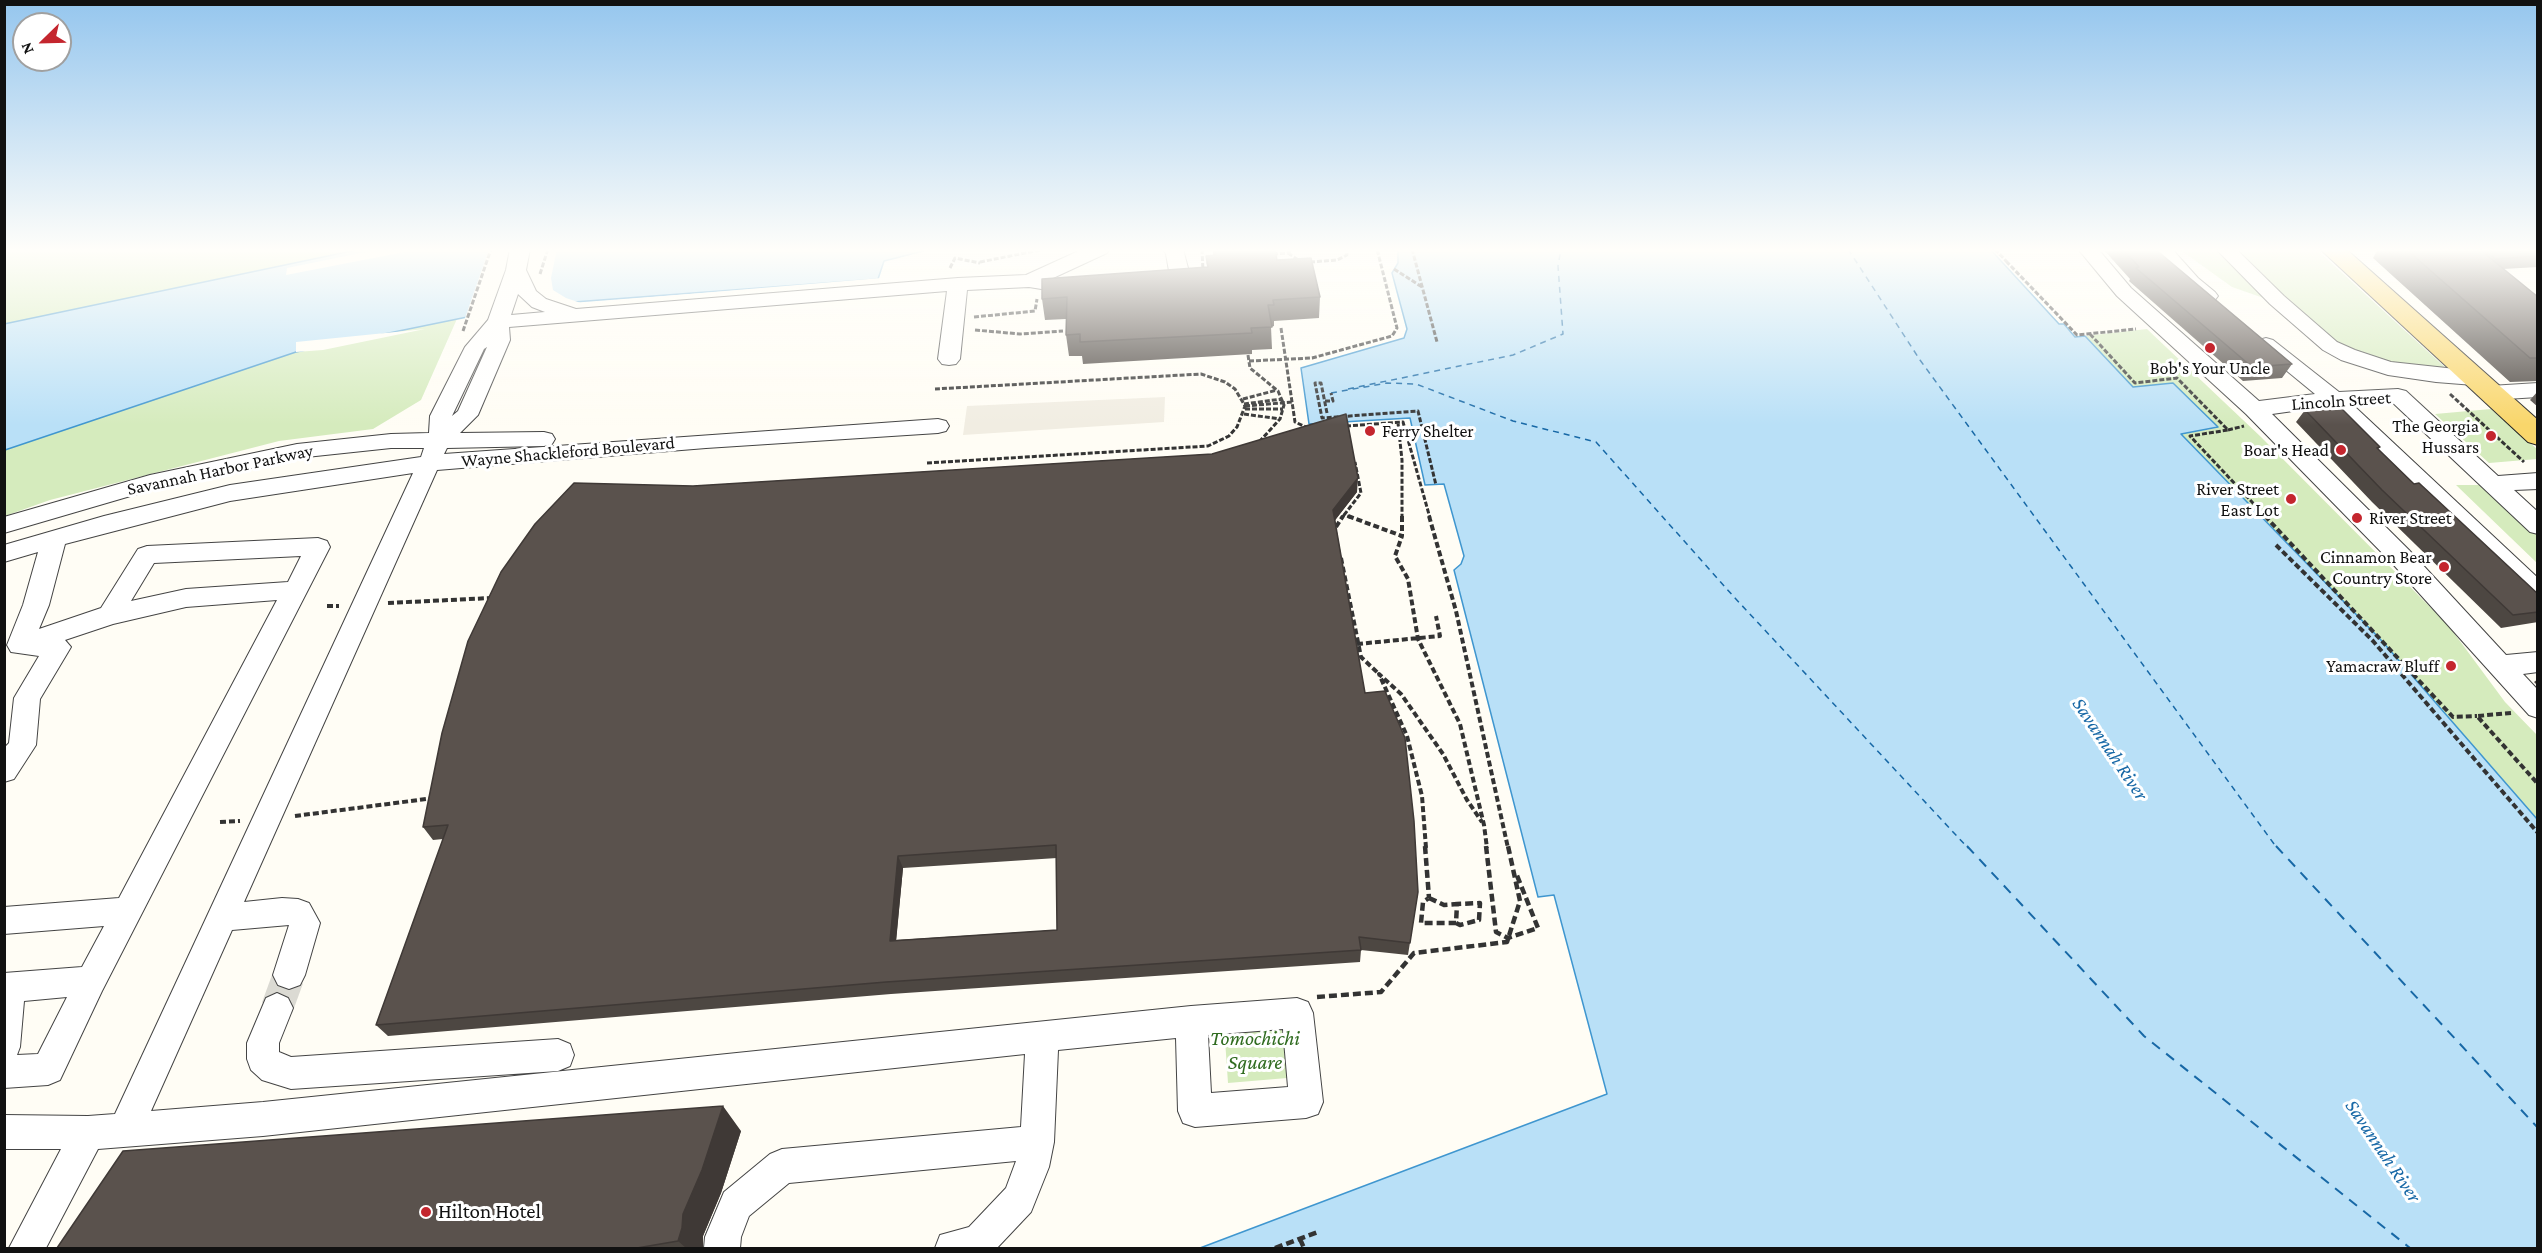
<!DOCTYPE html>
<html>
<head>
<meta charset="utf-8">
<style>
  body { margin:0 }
  #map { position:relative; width:2542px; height:1253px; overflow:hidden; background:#fffdf5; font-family:"Crimson Pro",serif }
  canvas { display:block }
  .frame { position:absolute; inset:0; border:6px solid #111; pointer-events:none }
  .north { position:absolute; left:12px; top:12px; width:60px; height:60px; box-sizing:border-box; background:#fff; border:2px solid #a0a0a0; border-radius:50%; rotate:247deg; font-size:16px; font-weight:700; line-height:24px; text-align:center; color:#111 }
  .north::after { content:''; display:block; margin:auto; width:21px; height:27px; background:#c4262e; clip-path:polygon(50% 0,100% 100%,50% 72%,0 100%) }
</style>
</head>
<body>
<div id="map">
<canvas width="2542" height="1253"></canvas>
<div class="frame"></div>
<div class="north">N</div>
</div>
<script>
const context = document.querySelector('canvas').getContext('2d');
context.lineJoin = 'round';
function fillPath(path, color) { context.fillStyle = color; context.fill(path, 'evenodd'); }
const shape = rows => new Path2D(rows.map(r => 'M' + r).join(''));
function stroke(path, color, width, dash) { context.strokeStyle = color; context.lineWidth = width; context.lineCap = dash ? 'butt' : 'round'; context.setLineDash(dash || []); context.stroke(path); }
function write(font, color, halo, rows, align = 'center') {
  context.font = font + ' "Crimson Pro",serif'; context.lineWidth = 6; context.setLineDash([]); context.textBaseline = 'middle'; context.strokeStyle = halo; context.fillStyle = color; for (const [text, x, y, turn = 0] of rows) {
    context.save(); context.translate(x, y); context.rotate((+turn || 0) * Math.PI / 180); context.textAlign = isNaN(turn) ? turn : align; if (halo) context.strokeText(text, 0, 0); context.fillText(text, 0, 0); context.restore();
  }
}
const green = shape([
  [4,249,488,249,421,400,373,429,279,441,50,500,5,516],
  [2179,249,2316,249,2448,370,2391,363,2372,358,2333,341,2298,310,2232,287],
  [2147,329,2261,437,2448,625,2505,702,2537,735,2537,819,2381,640,2181,434,2217,428,2173,383,2133,387,2085,336],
  [2491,409,2537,449,2537,459,2489,463,2435,414],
  [2456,485,2488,485,2537,533,2537,563],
  [1281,1021,1287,1078,1228,1083,1224,1025]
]);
const plaza = shape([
  [1165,397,1164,422,963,435,967,406]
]);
const water = shape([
  [361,249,931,249,884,261,878,279,521,306,296,352,5,450,4,324,361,249],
  [1398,249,1990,249,2059,324,2064,324,2075,337,2085,336,2133,387,2173,383,2218,427,2181,434,2381,640,2537,819,2537,1248,1200,1248,1607,1094,1554,895,1538,897,1454,570,1461,564,1464,556,1444,484,1425,485,1410,418,1309,424,1301,368,1404,338,1407,329,1392,273,1398,263,1398,249]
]);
const pier = shape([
  [380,249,420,249,286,275,287,268],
  [489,249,557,249,551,278,553,290,566,298,581,303,881,278,878,282,521,309,464,321],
  [425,329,323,350,296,352,296,342]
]);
const ferryFar1 = shape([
  [1848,249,1920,360,2277,848],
  [1348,389,1513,355,1563,334,1558,266,1561,249],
  [1331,393,1387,383,1416,384,1513,421,1596,442,1734,597,1968,848]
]);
const ferry = shape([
  [1967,846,2144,1036,2410,1248],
  [2276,846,2538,1128]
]);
const minorTunnel = shape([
  [277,1008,289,975]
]);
const pathFar2 = shape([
  [1202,249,1203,271],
  [1412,249,1437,342],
  [1995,249,2007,262],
  [1288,253,1300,261],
  [1273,254,1288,253,1291,249],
  [2006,261,2077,335,2136,329],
  [980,262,1045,249],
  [1310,262,1337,260,1347,255,1346,249],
  [950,268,955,258,980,263],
  [1394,269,1422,287],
  [540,274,548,249],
  [974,317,1035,311,1037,299],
  [1281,328,1295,422,1308,428],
  [975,330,1020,334,1063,331],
  [463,331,491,249],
  [2090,334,2135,383,2177,378,2228,430,2190,436,2267,518],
  [1248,355,1250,368,1278,391,1284,405,1280,419,1260,441],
  [1249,361,1312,358,1392,336,1397,328,1377,249],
  [2450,394,2524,462],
  [1243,399,1277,390],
  [1325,401,1333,401,1331,393],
  [1244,404,1282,399],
  [1245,406,1292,402],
  [1245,409,1283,409],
  [1327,413,1321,383,1315,383,1322,418,1418,411,1436,485],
  [1244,414,1280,419],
  [1398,423,1402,460,1402,518],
  [1346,426,1403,422,1430,518],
  [2228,430,2244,426],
  [927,463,1208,446,1229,436,1237,427,1245,406,1235,389,1225,382,1201,374,935,389],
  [1344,515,1361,493,1355,462],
  [1342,518,1344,515,1352,518]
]);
const pathFar1 = shape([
  [1348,516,1402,536,1395,556,1408,579,1418,639,1460,724,1484,825,1487,848],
  [1402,516,1402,536],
  [1429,516,1456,611,1508,848],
  [2265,516,2453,717,2477,716],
  [1336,527,1343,516],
  [2276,545,2373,641,2538,833],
  [1341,558,1361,657,1379,674],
  [388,603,491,598],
  [327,606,339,606],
  [1357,644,1440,636,1436,616],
  [2511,713,2477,716,2538,784],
  [295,816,434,798],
  [220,822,240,821],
  [1426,848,1422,796,1407,736,1379,674,1401,694,1443,754,1467,800,1482,822]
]);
const path = shape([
  [1425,846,1429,898],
  [1486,846,1496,932,1508,938,1538,928,1516,873],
  [1429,898,1444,905,1457,904,1456,923,1421,923,1423,902,1429,898],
  [1456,923,1460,925,1479,920,1480,903,1457,904],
  [1317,997,1381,992,1414,953,1507,942,1520,901,1508,846],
  [1300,1239,1304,1248],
  [1275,1248,1318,1232]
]);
const minor = shape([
  [510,249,530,249,526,270,536,291,546,299,576,309,958,278,1026,275,1083,249,1109,249,1107,253,1051,279,1084,282,1087,286,1084,290,1060,292,1029,287,967,290,960,359,956,364,949,365,942,364,938,359,947,291,509,327,510,340,478,415,460,433,544,432,552,434,555,439,552,444,544,446,447,448,444,454,938,419,946,421,949,426,946,431,938,433,706,448,437,470,244,902,282,898,298,899,309,903,320,923,305,975,300,985,289,989,278,985,273,975,289,925,232,930,151,1111,263,1102,1191,1006,1297,998,1308,1002,1313,1013,1323,1102,1318,1114,1306,1118,1195,1127,1183,1123,1178,1111,1176,1038,1058,1050,1054,1142,1049,1167,1031,1212,997,1248,935,1248,940,1235,969,1227,1006,1188,1016,1161,789,1183,749,1216,741,1237,740,1248,704,1248,705,1237,724,1192,770,1154,782,1149,1021,1127,1025,1054,263,1136,98,1149,46,1248,9,1248,61,1149,4,1149,4,1115,88,1116,115,1114,413,473,230,501,65,544,49,605,39,629,101,608,138,549,147,546,318,538,327,541,330,547,102,991,60,1080,48,1085,4,1088,4,973,82,967,104,926,4,934,4,907,119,898,277,600,186,607,113,624,65,640,71,647,40,699,36,745,14,779,4,782,4,748,9,743,14,698,39,656,11,652,7,645,23,605,38,552,4,562,4,545,104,516,230,485,421,457,424,448,391,448,297,458,151,490,4,533,4,517,150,475,297,444,391,434,429,433,430,416,465,347,488,320,506,270,510,249],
  [518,294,532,307,545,312,511,315,518,294],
  [487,347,458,411,452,416,484,349,487,347],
  [301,556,288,582,186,589,131,601,154,563,301,556],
  [67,997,38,1054,17,1055,20,1047,24,1001,67,997],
  [1283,1029,1288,1087,1211,1093,1208,1035,1283,1029],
  [1162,249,1183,249,1189,272,1180,283,1153,289,1146,287,1143,283,1146,279,1166,274,1169,271,1166,254,1162,249],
  [2078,249,2098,249,2131,288,2259,401,2315,394,2259,348,2256,344,2259,340,2266,338,2273,340,2339,392,2398,389,2406,391,2498,476,2538,473,2538,489,2514,490,2538,512,2538,534,2530,532,2393,403,2353,405,2538,578,2538,602,2529,599,2329,406,2272,414,2409,550,2506,655,2538,652,2538,672,2523,674,2538,690,2538,718,2529,715,2391,562,2246,414,2117,296,2078,249],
  [2152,249,2172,249,2198,278,2215,292,2218,296,2215,300,2201,300,2184,286,2152,249],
  [2216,249,2236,249,2284,296,2337,342,2355,350,2391,362,2474,371,2482,373,2485,378,2482,383,2474,385,2436,382,2388,375,2341,360,2323,350,2270,304,2216,249],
  [2538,383,2538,397,2490,400,2482,398,2479,393,2482,388,2490,386,2538,383],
  [277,993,288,998,293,1008,279,1043,279,1052,291,1057,558,1039,570,1044,574,1055,570,1066,558,1071,291,1089,262,1080,251,1070,247,1059,247,1043,266,998,277,993]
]);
const major = shape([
  [2320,249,2346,249,2538,420,2538,445,2528,442,2320,249]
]);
const wall = shape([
  [1213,249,1275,249,1277,260,1320,297,1319,318,1274,321,1274,326,1271,327,1272,349,1252,350,1252,354,1083,364,1082,356,1069,356,1066,335,1066,319,1045,320,1042,299,1207,267,1206,256,1213,256],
  [2103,249,2155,249,2292,364,2282,378,2243,381,2129,281,2130,279],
  [2378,249,2538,249,2538,267,2503,269,2538,297,2538,381,2510,382,2373,258],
  [2538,391,2538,407,2530,400],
  [2305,410,2380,447,2378,449,2414,484,2538,594,2538,622,2501,628,2372,502,2296,422],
  [1212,454,1357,492,1335,520,1365,693,1418,892,1408,955,1361,950,1360,962,891,994,388,1036,376,1025,443,839,433,840,423,827,693,486],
  [1057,858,1057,930,896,940,903,868],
  [2538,679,2538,686,2534,682],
  [741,1131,721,1193,703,1236,703,1248,57,1248]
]);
const shadedWall = shape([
  [1358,478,1357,492,1333,523,1333,510],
  [898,856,903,868,895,953,890,941],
  [723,1106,741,1131,721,1193,703,1236,703,1248,686,1248,678,1241,683,1214]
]);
const building = shape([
  [1215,249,1275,249,1277,260,1311,258,1320,297,1273,300,1274,305,1268,305,1272,327,1251,328,1252,333,1080,342,1080,334,1066,335,1067,297,1042,299,1042,279,1208,267,1206,256,1216,255,1215,249],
  [2123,249,2155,249,2292,364,2252,367,2136,268,2139,267,2123,249],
  [2406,249,2479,249,2538,297,2538,358,2530,358,2406,249],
  [2483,249,2538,249,2538,256,2495,259,2483,249],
  [2340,407,2380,447,2377,448,2414,484,2419,483,2538,594,2538,612,2513,615,2382,490,2305,410,2340,407],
  [1346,414,1358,478,1333,510,1365,693,1385,691,1405,738,1414,821,1418,892,1410,943,1359,937,1361,950,886,982,376,1025,448,825,423,827,442,733,468,641,501,572,535,524,574,483,693,486,1212,454,1346,414],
  [1056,845,1057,930,890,941,898,856,1056,845],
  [723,1106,702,1170,683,1214,682,1228,678,1241,637,1248,57,1248,123,1151,723,1106]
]);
const markers = [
  [2210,348,6,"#c4262e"],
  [1370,431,6,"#c4262e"],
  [2491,436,6,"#c4262e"],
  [2341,450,6,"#c4262e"],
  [2291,499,6,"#c4262e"],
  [2357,518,6,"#c4262e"],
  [2444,567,6,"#c4262e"],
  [2451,666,6,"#c4262e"],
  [426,1212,6,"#c4262e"]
];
const poiNames = [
  ["Bob's Your Uncle",2210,368,"center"],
  ["The Georgia",2479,426],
  ["Hussars",2479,447],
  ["Ferry Shelter",1382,431,"left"],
  ["Boar's Head",2329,450],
  ["River Street",2279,489],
  ["East Lot",2279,510],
  ["River Street",2369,518,"left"],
  ["Cinnamon Bear",2432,557],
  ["Country Store",2432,578],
  ["Yamacraw Bluff",2439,666]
];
const streetNames = [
  ["Lincoln Street",2341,401,-4],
  ["Wayne Shackleford Boulevard",568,452,-5],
  ["Savannah Harbor Parkway",220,470,-12]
];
const waterNames = [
  ["Savannah River",2110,749,56],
  ["Savannah River",2383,1151,56]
];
const nearParknames = [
  ["Tomochichi",1255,1039],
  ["Square",1255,1063]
];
const nearPoinames = [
  ["Hilton Hotel",438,1212]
];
fillPath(green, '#d5ebbd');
fillPath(plaza, '#f1ede2');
fillPath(water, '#b9e0f7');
stroke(water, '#3f96cf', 1.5);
fillPath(pier, '#fffdf5');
stroke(ferryFar1, '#1768a6', 1.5, [6, 5]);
stroke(ferry, '#1768a6', 2, [10, 8]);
stroke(minorTunnel, '#dbdad3', 32, [32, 16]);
stroke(minor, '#444', 2);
stroke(major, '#222', 2);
stroke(pathFar2, '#333', 3, [5, 2]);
stroke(pathFar1, '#333', 4, [6, 3]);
stroke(path, '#333', 4.5, [8, 4]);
fillPath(minor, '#fff');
fillPath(major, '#f9d66b');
fillPath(wall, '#4d4742');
fillPath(shadedWall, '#3f3936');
fillPath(building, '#5a524d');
stroke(building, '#3f3936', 1.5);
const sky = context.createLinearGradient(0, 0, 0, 425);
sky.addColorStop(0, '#95c6ee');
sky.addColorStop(0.59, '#fffefa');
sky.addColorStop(1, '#fffefa00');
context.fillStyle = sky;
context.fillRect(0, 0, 2542, 425);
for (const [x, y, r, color] of markers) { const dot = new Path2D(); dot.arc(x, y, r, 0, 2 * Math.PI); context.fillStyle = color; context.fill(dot); stroke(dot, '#fff', 2); }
write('18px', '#111', '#fff', poiNames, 'right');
write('18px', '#111', '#fff', streetNames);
write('italic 20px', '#1768a6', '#fff', waterNames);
write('italic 21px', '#2f6b1f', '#fff', nearParknames);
write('21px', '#111', '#fff', nearPoinames, 'left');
</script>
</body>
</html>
